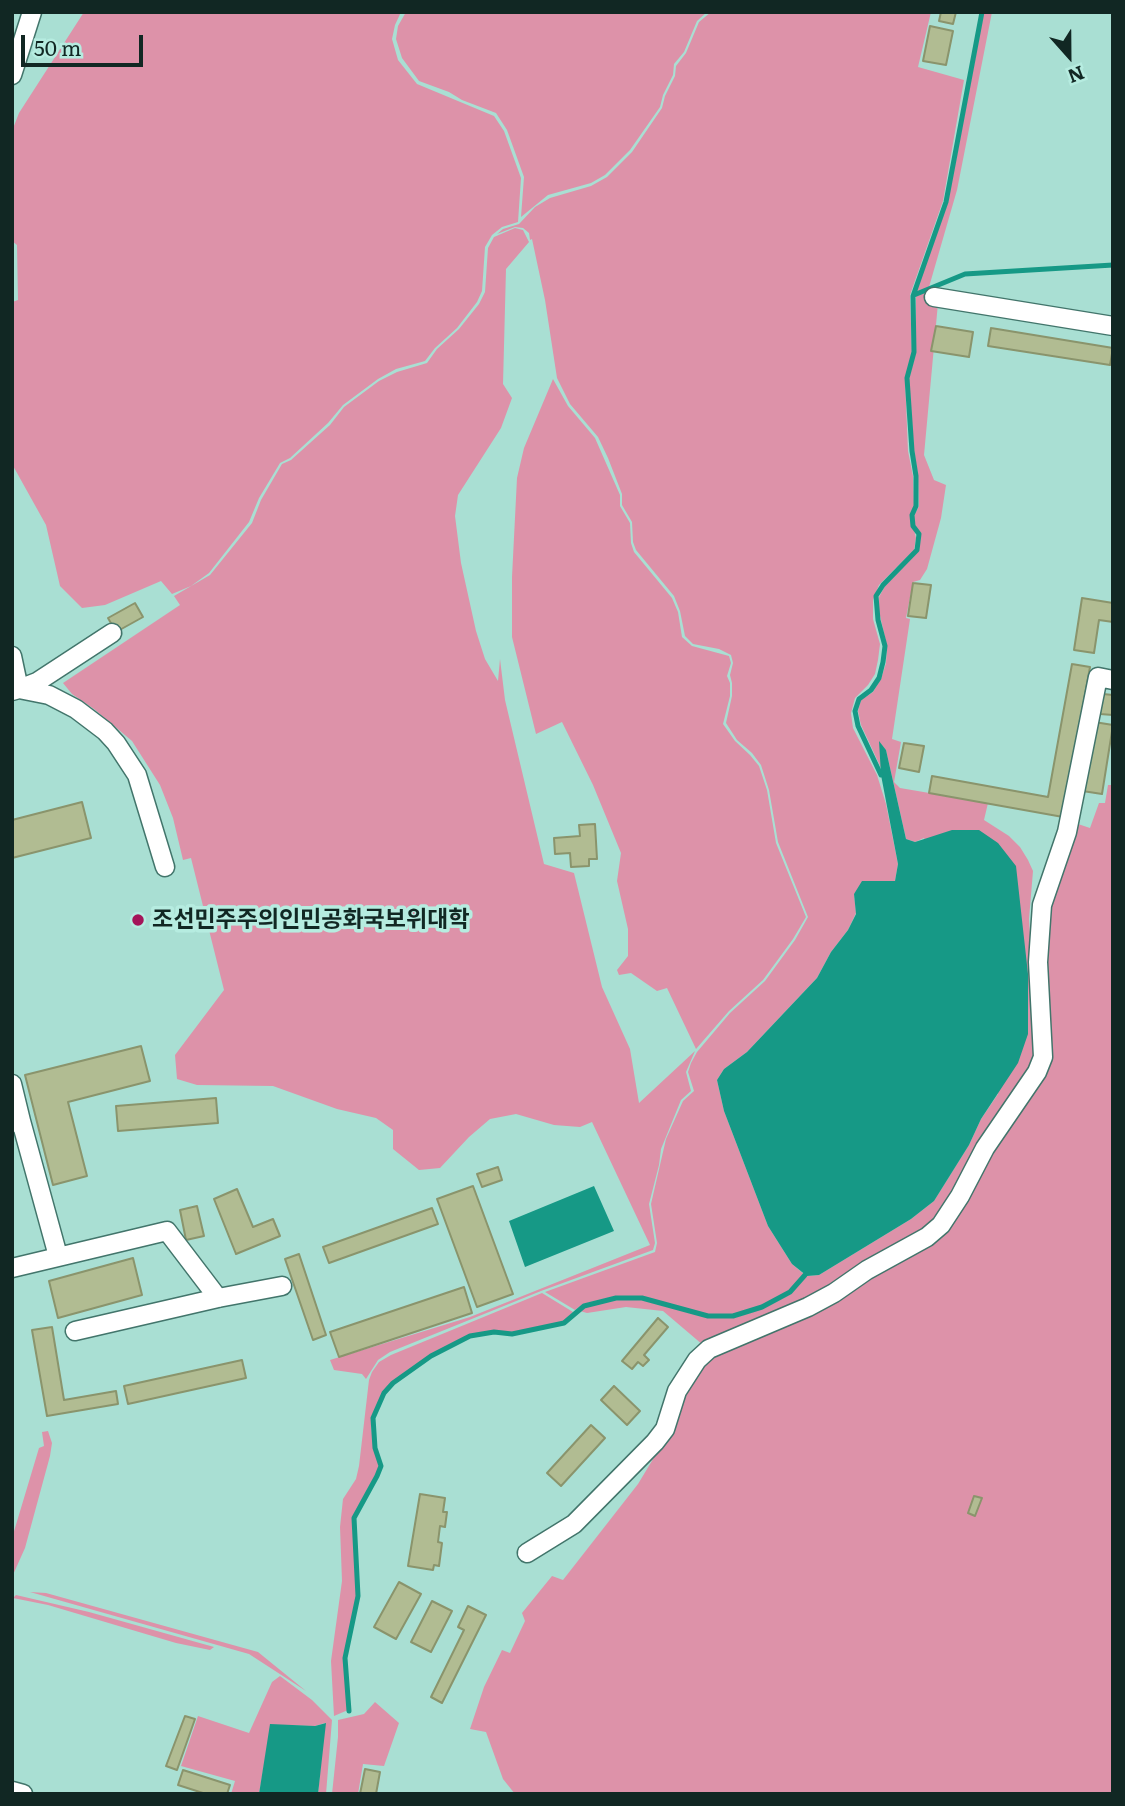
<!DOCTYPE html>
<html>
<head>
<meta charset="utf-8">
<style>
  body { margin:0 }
  #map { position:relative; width:1125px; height:1806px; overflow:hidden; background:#a9dfd3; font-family:Literata,serif }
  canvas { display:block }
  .frame { position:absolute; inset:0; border:14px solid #112723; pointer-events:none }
  .north { position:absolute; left:1034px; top:21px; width:70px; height:70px; -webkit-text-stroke:5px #b6ece0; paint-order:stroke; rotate:159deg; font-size:19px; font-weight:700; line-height:28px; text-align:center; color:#112723 }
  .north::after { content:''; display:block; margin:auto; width:24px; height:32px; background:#112723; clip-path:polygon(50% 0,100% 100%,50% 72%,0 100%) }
  .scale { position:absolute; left:21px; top:35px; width:122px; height:32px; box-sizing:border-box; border:4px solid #112723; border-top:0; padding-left:9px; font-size:21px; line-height:24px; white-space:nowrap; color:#112723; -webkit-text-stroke:5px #b6ece0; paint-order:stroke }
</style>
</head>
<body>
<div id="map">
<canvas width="1125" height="1806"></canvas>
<div class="frame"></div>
<div class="north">N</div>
<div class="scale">50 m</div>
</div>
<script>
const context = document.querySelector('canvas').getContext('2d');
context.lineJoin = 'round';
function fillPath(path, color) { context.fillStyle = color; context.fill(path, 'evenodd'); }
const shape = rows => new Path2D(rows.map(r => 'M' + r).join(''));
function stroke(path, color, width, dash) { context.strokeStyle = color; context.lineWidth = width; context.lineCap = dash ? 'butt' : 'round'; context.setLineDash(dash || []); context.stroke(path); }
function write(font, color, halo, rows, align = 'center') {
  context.font = font + ' Literata,"Noto Sans KR",serif'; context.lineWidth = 7; context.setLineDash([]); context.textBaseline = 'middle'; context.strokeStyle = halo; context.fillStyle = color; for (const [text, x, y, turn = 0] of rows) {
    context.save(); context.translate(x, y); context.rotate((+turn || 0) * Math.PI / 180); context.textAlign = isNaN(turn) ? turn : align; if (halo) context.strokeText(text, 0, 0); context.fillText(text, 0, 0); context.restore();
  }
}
const green = shape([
  [84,12,401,12,395,25,392,39,398,60,417,84,494,116,504,131,521,178,518,222,502,227,492,235,485,247,482,291,477,302,457,328,435,348,425,361,396,369,378,379,343,405,328,423,290,458,280,463,259,498,249,522,209,573,191,586,172,594,161,581,105,605,82,608,60,586,46,525,12,464,12,302,18,300,17,245,12,241,12,131,19,113],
  [406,12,707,12,697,21,684,52,674,64,673,75,663,95,660,107,630,150,605,175,591,183,548,195,521,217,524,177,507,130,496,113,462,100,449,92,419,81,402,58,396,39,398,26],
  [711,12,931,12,918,67,964,80,943,201,910,295,912,354,905,379,908,451,913,476,914,506,911,516,916,538,914,550,879,585,873,600,873,619,880,644,878,660,875,674,868,685,855,698,851,713,853,728,877,775,886,804,898,864,895,881,874,882,854,894,856,913,848,930,831,952,817,978,747,1052,724,1069,717,1080,724,1111,768,1226,792,1264,804,1274,789,1292,761,1306,733,1315,709,1315,642,1297,616,1296,583,1304,575,1310,545,1292,655,1252,657,1243,651,1204,666,1139,683,1101,694,1091,688,1072,691,1063,697,1052,730,1013,765,981,795,940,808,917,778,842,769,790,761,765,752,753,737,740,726,723,732,696,732,683,730,675,733,663,731,655,719,649,693,644,685,636,680,611,674,596,636,550,633,542,632,522,622,505,622,494,608,458,598,437,570,404,557,378,545,300,532,239,530,240,529,233,523,228,515,227,497,234,503,229,519,224,535,207,550,198,591,186,607,177,632,152,662,108,665,96,675,76,676,66,686,53,699,22],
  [984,12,992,12,957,190,929,287,916,293,948,202],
  [515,228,523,230,529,242,506,269,503,384,512,398,501,428,458,495,455,516,461,563,476,631,485,659,498,681,500,659,505,700,544,864,574,873,602,987,630,1049,639,1103,695,1051,686,1072,691,1091,681,1100,661,1149,659,1165,649,1204,655,1243,653,1250,541,1291,390,1352,378,1360,366,1379,362,1374,334,1370,330,1360,470,1317,650,1245,592,1122,580,1127,554,1125,516,1114,490,1119,469,1137,440,1168,419,1170,393,1149,393,1130,376,1118,337,1109,273,1086,197,1085,177,1079,175,1055,224,990,191,858,183,860,173,818,160,785,132,741,94,709,72,694,63,683,180,605,174,596,210,575,252,523,261,500,282,464,291,460,330,425,344,407,379,381,397,372,427,363,437,349,459,329,479,304,485,292,488,248,494,237],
  [930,289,926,300,938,303,924,455,934,480,946,485,941,518,927,569,920,580,913,582,906,618,910,619,892,739,901,742,894,782,900,788,988,803,984,820,1009,836,1020,847,1028,860,1033,871,1029,919,1038,1055,930,1227,826,1291,703,1345,663,1311,626,1307,587,1313,580,1311,584,1307,615,1299,642,1300,708,1318,734,1318,762,1309,791,1294,807,1276,819,1275,911,1219,934,1201,969,1145,981,1119,998,1094,924,838,915,842,906,839,886,750,880,743,881,768,861,725,858,711,861,700,873,692,881,679,886,663,887,646,878,607,879,597,885,586,919,551,921,534,915,526,914,516,919,506,918,475,914,450,909,379,916,352,916,296],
  [553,379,568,406,595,438,620,495,620,506,630,523,631,543,634,552,672,598,678,612,682,637,692,646,729,656,731,663,727,676,730,683,730,696,723,724,735,741,750,755,759,766,767,790,776,843,806,917,793,939,763,980,729,1011,696,1049,667,988,657,991,631,973,619,975,617,970,628,956,628,929,617,881,621,853,593,785,562,722,536,734,512,637,512,577,517,478,524,448],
  [1108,785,1113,785,1113,1794,515,1794,503,1779,486,1732,470,1729,484,1687,502,1650,510,1653,525,1621,522,1613,552,1576,563,1580,638,1484,667,1436,694,1374,716,1353,926,1241,1041,1072,1046,908,1078,824,1090,828,1099,803,1105,803],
  [542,1293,573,1312,564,1322,532,1329,512,1333,494,1331,469,1335,431,1355,392,1382,383,1392,376,1406,371,1427,374,1448,380,1466,352,1518,357,1596,344,1658,348,1710,334,1716,331,1661,342,1581,340,1527,343,1499,356,1479,359,1466,369,1380,372,1372,379,1362,391,1355],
  [48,1431,52,1443,50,1456,25,1548,12,1577,12,1538,39,1448,44,1446,42,1432],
  [30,1592,46,1593,258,1652,306,1691,249,1654],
  [16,1595,89,1612,214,1647,210,1650,176,1643,48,1605,13,1598],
  [280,1676,312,1700,332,1720,326,1794,318,1794,325,1723,315,1726,271,1725,259,1794,231,1794,235,1781,181,1766,198,1716,249,1733,272,1682],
  [375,1702,399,1723,384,1766,363,1764,358,1794,332,1794,338,1737,338,1720,364,1714]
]);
const water = shape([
  [879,741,886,750,906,839,915,842,952,830,979,830,998,843,1016,866,1028,974,1028,1034,1018,1063,981,1119,969,1145,934,1201,911,1219,819,1275,807,1276,792,1264,768,1226,724,1111,717,1080,724,1069,747,1052,817,978,831,952,848,930,856,914,854,894,862,881,895,881,898,864,881,775],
  [594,1186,614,1231,525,1267,509,1221],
  [326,1723,318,1794,259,1794,270,1724,315,1726]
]);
const stream = shape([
  [914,295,965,274,1113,265],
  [881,775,858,726,855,711,859,699,871,690,879,678,883,662,885,646,878,620,876,596,883,585,917,550,919,534,913,526,912,515,916,506,916,476,912,451,907,378,914,352,913,296,946,202,982,12],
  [349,1711,345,1658,358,1596,354,1518,377,1476,381,1466,375,1448,373,1418,384,1393,393,1383,431,1356,470,1336,494,1332,512,1334,564,1323,584,1306,616,1298,642,1298,708,1316,733,1316,762,1307,790,1292,805,1275]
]);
const building = shape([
  [941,12,956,12,953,24,939,21,941,12],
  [930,26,953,31,946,65,923,61,930,26],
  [936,326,973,332,969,357,931,351,936,326],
  [991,328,1113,348,1110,365,988,346,991,328],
  [913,583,931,585,926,618,908,616,913,583],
  [1082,598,1113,603,1113,622,1099,620,1094,653,1074,650,1082,598],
  [135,603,143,617,116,632,108,618,135,603],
  [1072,664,1090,667,1063,817,929,793,932,776,1048,797,1072,664],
  [1103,694,1113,695,1113,715,1100,714,1103,694],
  [1088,721,1113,725,1102,794,1076,790,1088,721],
  [904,743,924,746,919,772,899,768,904,743],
  [82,802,91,838,12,858,12,820,82,802],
  [595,824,597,859,589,859,589,866,571,867,570,853,555,854,554,838,580,836,579,825,595,824],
  [141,1046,150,1081,68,1102,87,1176,53,1185,25,1075,141,1046],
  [216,1098,218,1123,118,1131,116,1106,216,1098],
  [498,1167,502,1180,482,1187,477,1174,498,1167],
  [473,1186,513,1294,477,1307,437,1199,473,1186],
  [237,1189,253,1227,273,1219,280,1236,236,1254,214,1199,237,1189],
  [197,1206,204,1236,186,1240,180,1210,197,1206],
  [432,1208,438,1224,329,1263,323,1247,432,1208],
  [299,1254,326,1335,313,1340,285,1259,299,1254],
  [133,1258,142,1295,58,1318,49,1281,133,1258],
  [464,1287,472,1313,339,1357,330,1332,464,1287],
  [658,1318,668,1327,644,1355,649,1360,643,1366,638,1362,632,1369,622,1361,658,1318],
  [52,1327,64,1400,116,1391,118,1404,47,1416,32,1330,52,1327],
  [242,1360,246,1378,128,1404,124,1386,242,1360],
  [614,1386,640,1411,627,1425,601,1400,614,1386],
  [591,1425,605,1438,561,1486,547,1473,591,1425],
  [420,1494,445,1498,443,1512,447,1512,445,1527,440,1526,438,1542,442,1543,439,1566,434,1565,433,1570,408,1566,420,1494],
  [974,1496,982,1498,975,1516,968,1513,974,1496],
  [399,1582,421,1594,396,1639,374,1627,399,1582],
  [432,1601,452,1611,431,1652,411,1642,432,1601],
  [468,1606,486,1615,442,1703,431,1697,464,1630,458,1627,468,1606],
  [185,1716,195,1719,177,1770,166,1766,185,1716],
  [365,1769,380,1772,376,1794,360,1794,365,1769],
  [183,1770,230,1785,227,1794,206,1794,178,1785,183,1770]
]);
const minor = shape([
  [12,75,32,12],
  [934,297,1113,326],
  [12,656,19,689,37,682,112,633],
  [12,691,19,689,49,695,76,709,105,731,116,743,137,775,165,867],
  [12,1084,21,1121,12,1123],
  [21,1121,58,1256],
  [12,1268,167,1231,218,1298],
  [75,1331,218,1298,282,1286],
  [527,1553,574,1524,655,1442,665,1429,677,1391,697,1360,709,1349,808,1307,834,1293,867,1270,927,1237,941,1225,960,1196,985,1148,1037,1072,1043,1057,1038,962,1042,905,1067,832,1098,677,1113,680],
  [12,1791,23,1794]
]);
const markers = [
  [138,920,7,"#a41559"]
];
const poiNames = [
  ["조선민주주의인민공화국보위대학",152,920]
];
fillPath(green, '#dd92a9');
fillPath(water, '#169986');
stroke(stream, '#169986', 5);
fillPath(building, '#b1bc92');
stroke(building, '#8a946c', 2);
stroke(minor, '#42756b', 21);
stroke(minor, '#fff', 18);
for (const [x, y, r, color] of markers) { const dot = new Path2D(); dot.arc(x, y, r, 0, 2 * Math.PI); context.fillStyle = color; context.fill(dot); stroke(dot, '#b6ece0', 2.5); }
write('bold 23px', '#112723', '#b6ece0', poiNames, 'left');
</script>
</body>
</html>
